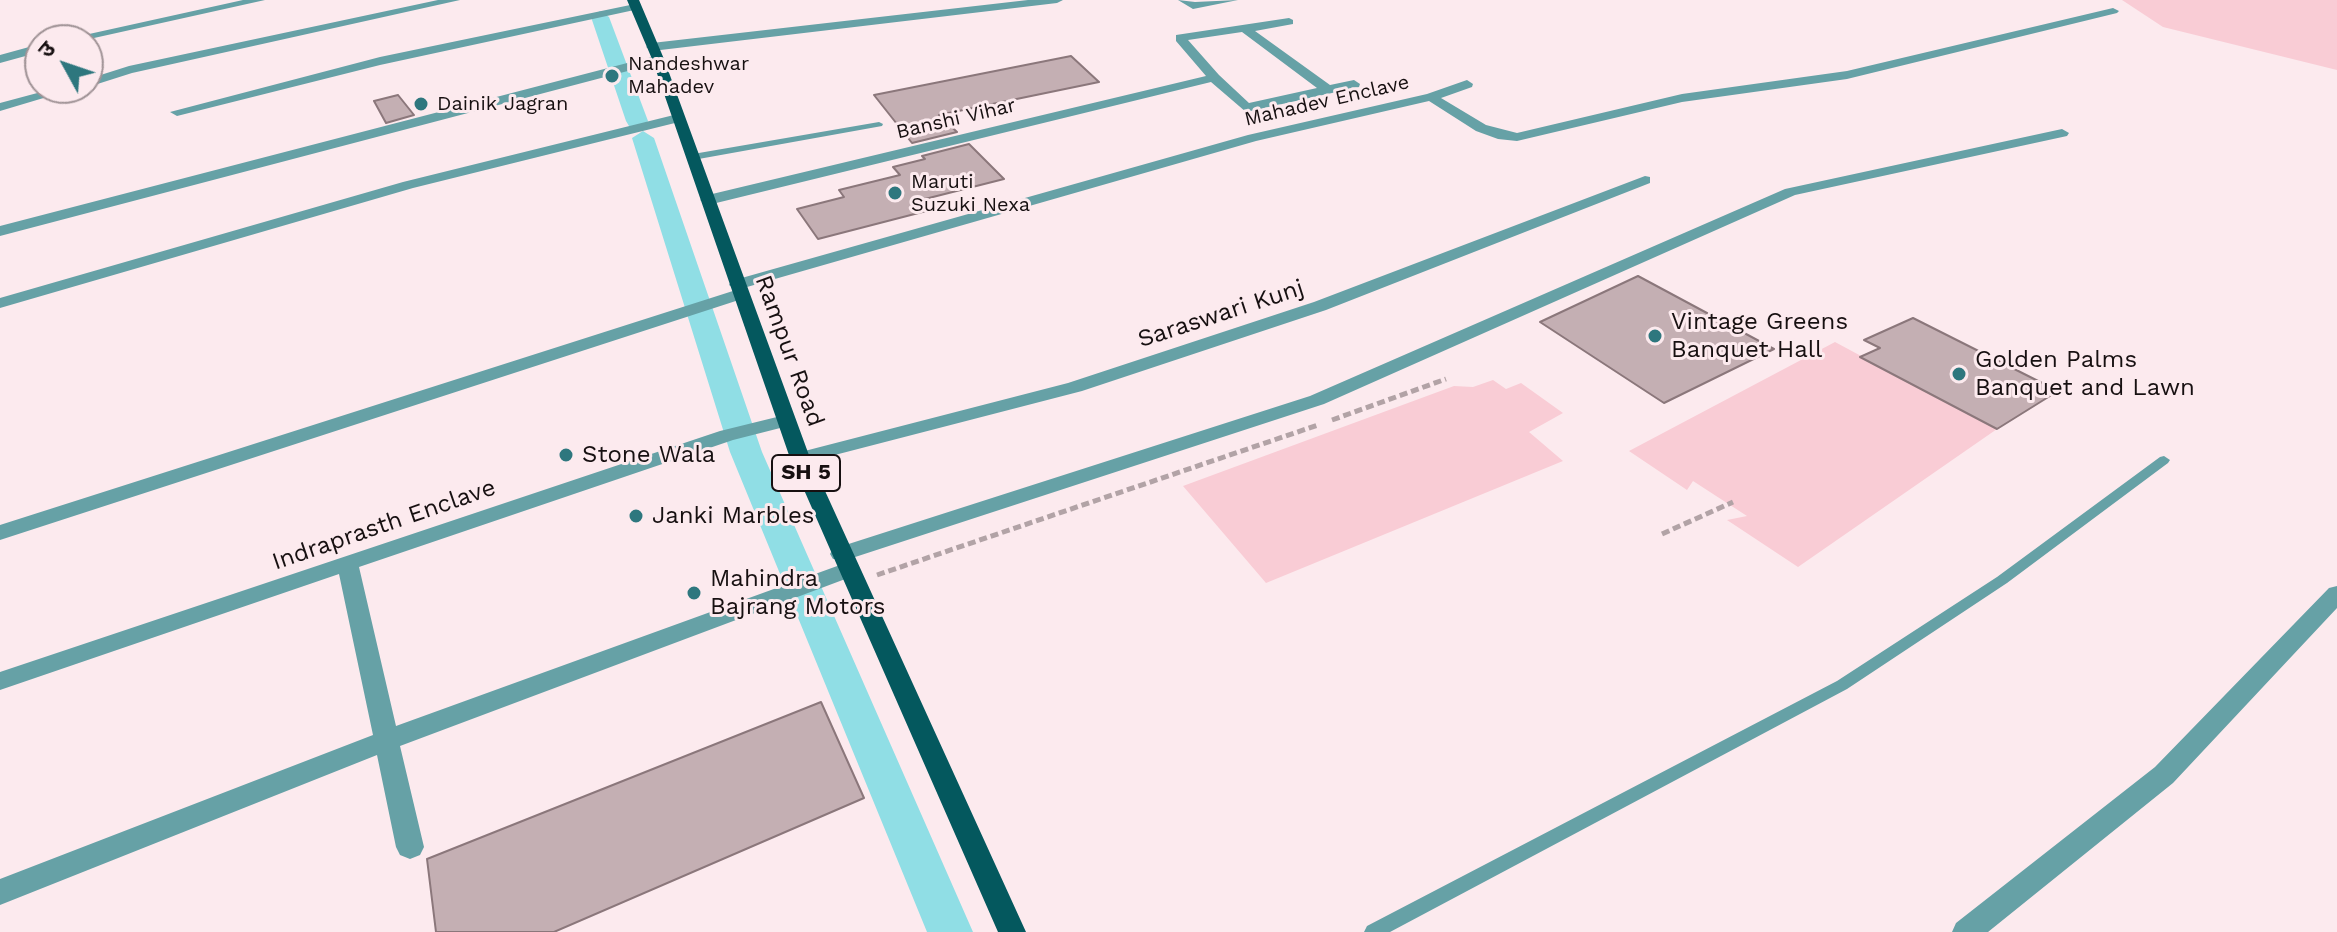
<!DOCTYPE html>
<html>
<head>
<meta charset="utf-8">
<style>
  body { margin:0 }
  #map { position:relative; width:2337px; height:932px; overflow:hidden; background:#fceaee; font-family:"Work Sans","Noto Sans Devanagari",sans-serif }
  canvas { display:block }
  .north { position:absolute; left:24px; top:24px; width:80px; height:80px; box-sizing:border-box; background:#fceaee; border:2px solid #a09396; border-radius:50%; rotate:310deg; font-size:22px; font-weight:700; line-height:32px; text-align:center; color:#171011 }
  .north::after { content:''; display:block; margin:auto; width:28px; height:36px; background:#2e777e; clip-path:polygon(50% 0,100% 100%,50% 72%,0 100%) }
</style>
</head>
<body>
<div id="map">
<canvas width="2337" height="932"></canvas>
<div class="north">उ</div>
</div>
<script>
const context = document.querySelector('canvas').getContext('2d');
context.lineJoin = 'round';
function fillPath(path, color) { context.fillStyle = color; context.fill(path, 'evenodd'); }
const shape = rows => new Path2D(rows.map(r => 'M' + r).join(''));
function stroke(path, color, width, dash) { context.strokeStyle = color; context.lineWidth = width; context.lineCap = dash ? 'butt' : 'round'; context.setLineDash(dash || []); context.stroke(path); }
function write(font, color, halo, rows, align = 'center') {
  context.font = font + ' "Work Sans",sans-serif'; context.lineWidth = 6; context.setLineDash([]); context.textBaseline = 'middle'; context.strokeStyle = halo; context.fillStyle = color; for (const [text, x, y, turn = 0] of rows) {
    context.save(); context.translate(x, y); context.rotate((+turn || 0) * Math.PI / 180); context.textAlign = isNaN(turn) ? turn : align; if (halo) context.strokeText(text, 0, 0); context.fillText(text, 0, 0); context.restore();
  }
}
const green = shape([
  [2122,0,2337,0,2337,70,2163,27],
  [1835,342,1997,429,1798,567,1727,520,1747,516,1693,481,1687,490,1629,451],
  [1493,380,1506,389,1521,383,1563,413,1529,432,1563,461,1266,583,1183,486,1454,386,1473,387]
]);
const canal = shape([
  [600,11,609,17,648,121,645,126,629,126,626,121,591,17,600,11],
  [643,131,654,138,762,452,973,932,927,932,730,452,632,138,643,131]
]);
const building = shape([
  [1071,56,1099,82,939,115,957,132,912,143,874,95,1071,56],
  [398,95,414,115,386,123,374,101,398,95],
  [969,144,1004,179,925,199,934,209,818,239,797,209,844,197,839,190,900,175,893,167,925,159,922,156,969,144],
  [1638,276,1774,349,1664,403,1540,322,1638,276],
  [1913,318,2058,391,1997,429,1860,357,1880,348,1864,340,1913,318],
  [821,702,864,798,554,932,436,932,427,859,821,702]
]);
const path = shape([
  [1332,420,1446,379],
  [1662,534,1733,502],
  [877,575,1318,425]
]);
const service = shape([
  [879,122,883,124,882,126,693,160,689,157,693,154,879,122],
  [2164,456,2170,460,2168,463,2007,583,1847,689,1390,932,1364,932,1367,926,1837,681,1997,577,2160,457,2164,456]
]);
const minor = shape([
  [243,0,265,0,85,40,62,40,243,0],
  [438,0,460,0,132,73,88,87,88,79,129,66,438,0],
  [1028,0,1063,0,1057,3,652,51,646,47,652,43,1028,0],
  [1178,0,1195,2,1238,0,1193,9,1178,0],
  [635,4,639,5,639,9,380,65,177,116,170,112,380,57,635,4],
  [2113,8,2119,11,2117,13,1847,79,1682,102,1517,141,1498,139,1476,131,1429,101,1256,141,740,289,747,294,745,298,0,540,0,525,736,290,729,285,731,281,1248,135,1427,94,1467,80,1473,84,1472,87,1441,98,1486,125,1517,133,1682,94,1847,71,2113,8],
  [1289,18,1293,20,1293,24,1255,31,1330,85,1354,80,1360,84,1359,87,1246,112,1211,82,708,205,700,200,708,195,1206,76,1176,41,1176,35,1289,18],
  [1242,32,1317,88,1249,103,1219,75,1188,40,1242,32],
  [40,44,40,52,0,63,0,55,40,44],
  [658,55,664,59,662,62,0,236,0,226,658,55],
  [56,88,77,88,0,111,0,103,56,88],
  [678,114,683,115,683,121,413,188,0,308,0,298,403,182,678,114],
  [2062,129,2069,133,2067,136,1795,195,1324,404,849,559,833,559,830,554,833,549,1310,396,1785,189,2062,129],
  [1645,176,1650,177,1650,183,1326,310,1082,391,800,464,790,458,793,454,1068,383,1314,302,1645,176],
  [785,415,795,421,792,425,733,440,359,567,396,726,840,565,848,562,856,565,859,570,856,575,400,746,424,847,420,855,410,859,400,855,396,847,377,755,0,905,0,879,373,735,339,574,0,690,0,672,720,431,785,415],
  [2337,586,2337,608,2173,783,1988,932,1952,932,1956,923,2155,767,2329,588,2337,586]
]);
const primary = shape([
  [627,0,639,0,664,59,810,458,1026,932,998,932,790,458,652,59,627,0]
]);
const markers = [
  [612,76,8,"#2e777e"],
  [421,104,8,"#2e777e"],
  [895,193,8,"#2e777e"],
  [1655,336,8,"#2e777e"],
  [1959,374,8,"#2e777e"],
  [566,455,8,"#2e777e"],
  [636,516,8,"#2e777e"],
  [694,593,8,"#2e777e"]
];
const farPoinames = [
  ["Nandeshwar",628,64],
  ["Mahadev",628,87],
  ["Dainik Jagran",437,104],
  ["Maruti",911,182],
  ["Suzuki Nexa",911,205]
];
const farStreetnames = [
  ["Mahadev Enclave",1327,101,-13],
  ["Banshi Vihar",956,119,-13]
];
const shields = [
  [806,473,68]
];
const shieldNames = [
  ["SH 5",806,473]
];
const streetNames = [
  ["Saraswari Kunj",1221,314,-18],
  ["Rampur Road",789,351,70],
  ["Indraprasth Enclave",384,525,-19]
];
const poiNames = [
  ["Vintage Greens",1671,322],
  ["Banquet Hall",1671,350],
  ["Golden Palms",1975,360],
  ["Banquet and Lawn",1975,388],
  ["Stone Wala",582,455],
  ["Janki Marbles",652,516],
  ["Mahindra",710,579],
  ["Bajrang Motors",710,607]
];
fillPath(green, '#f9ccd5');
fillPath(canal, '#90dee5');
fillPath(building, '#c4afb3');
stroke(building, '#8b777b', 2);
stroke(path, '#b2a3a6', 5, [8, 4]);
fillPath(service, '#66a1a6');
fillPath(minor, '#66a1a6');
fillPath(primary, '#04585e');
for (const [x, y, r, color] of markers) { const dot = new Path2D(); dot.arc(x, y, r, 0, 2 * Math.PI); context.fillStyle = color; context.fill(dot); stroke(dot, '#fceaee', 3); }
write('20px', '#171011', '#fceaee', farPoinames, 'left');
write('20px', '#171011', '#fceaee', farStreetnames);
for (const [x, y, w] of shields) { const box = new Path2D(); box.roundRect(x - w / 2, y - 18, w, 36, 6); context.fillStyle = '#fceaee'; context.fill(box); stroke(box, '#171011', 2); }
write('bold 22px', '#171011', null, shieldNames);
write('24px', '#171011', '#fceaee', streetNames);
write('24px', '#171011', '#fceaee', poiNames, 'left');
</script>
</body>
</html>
